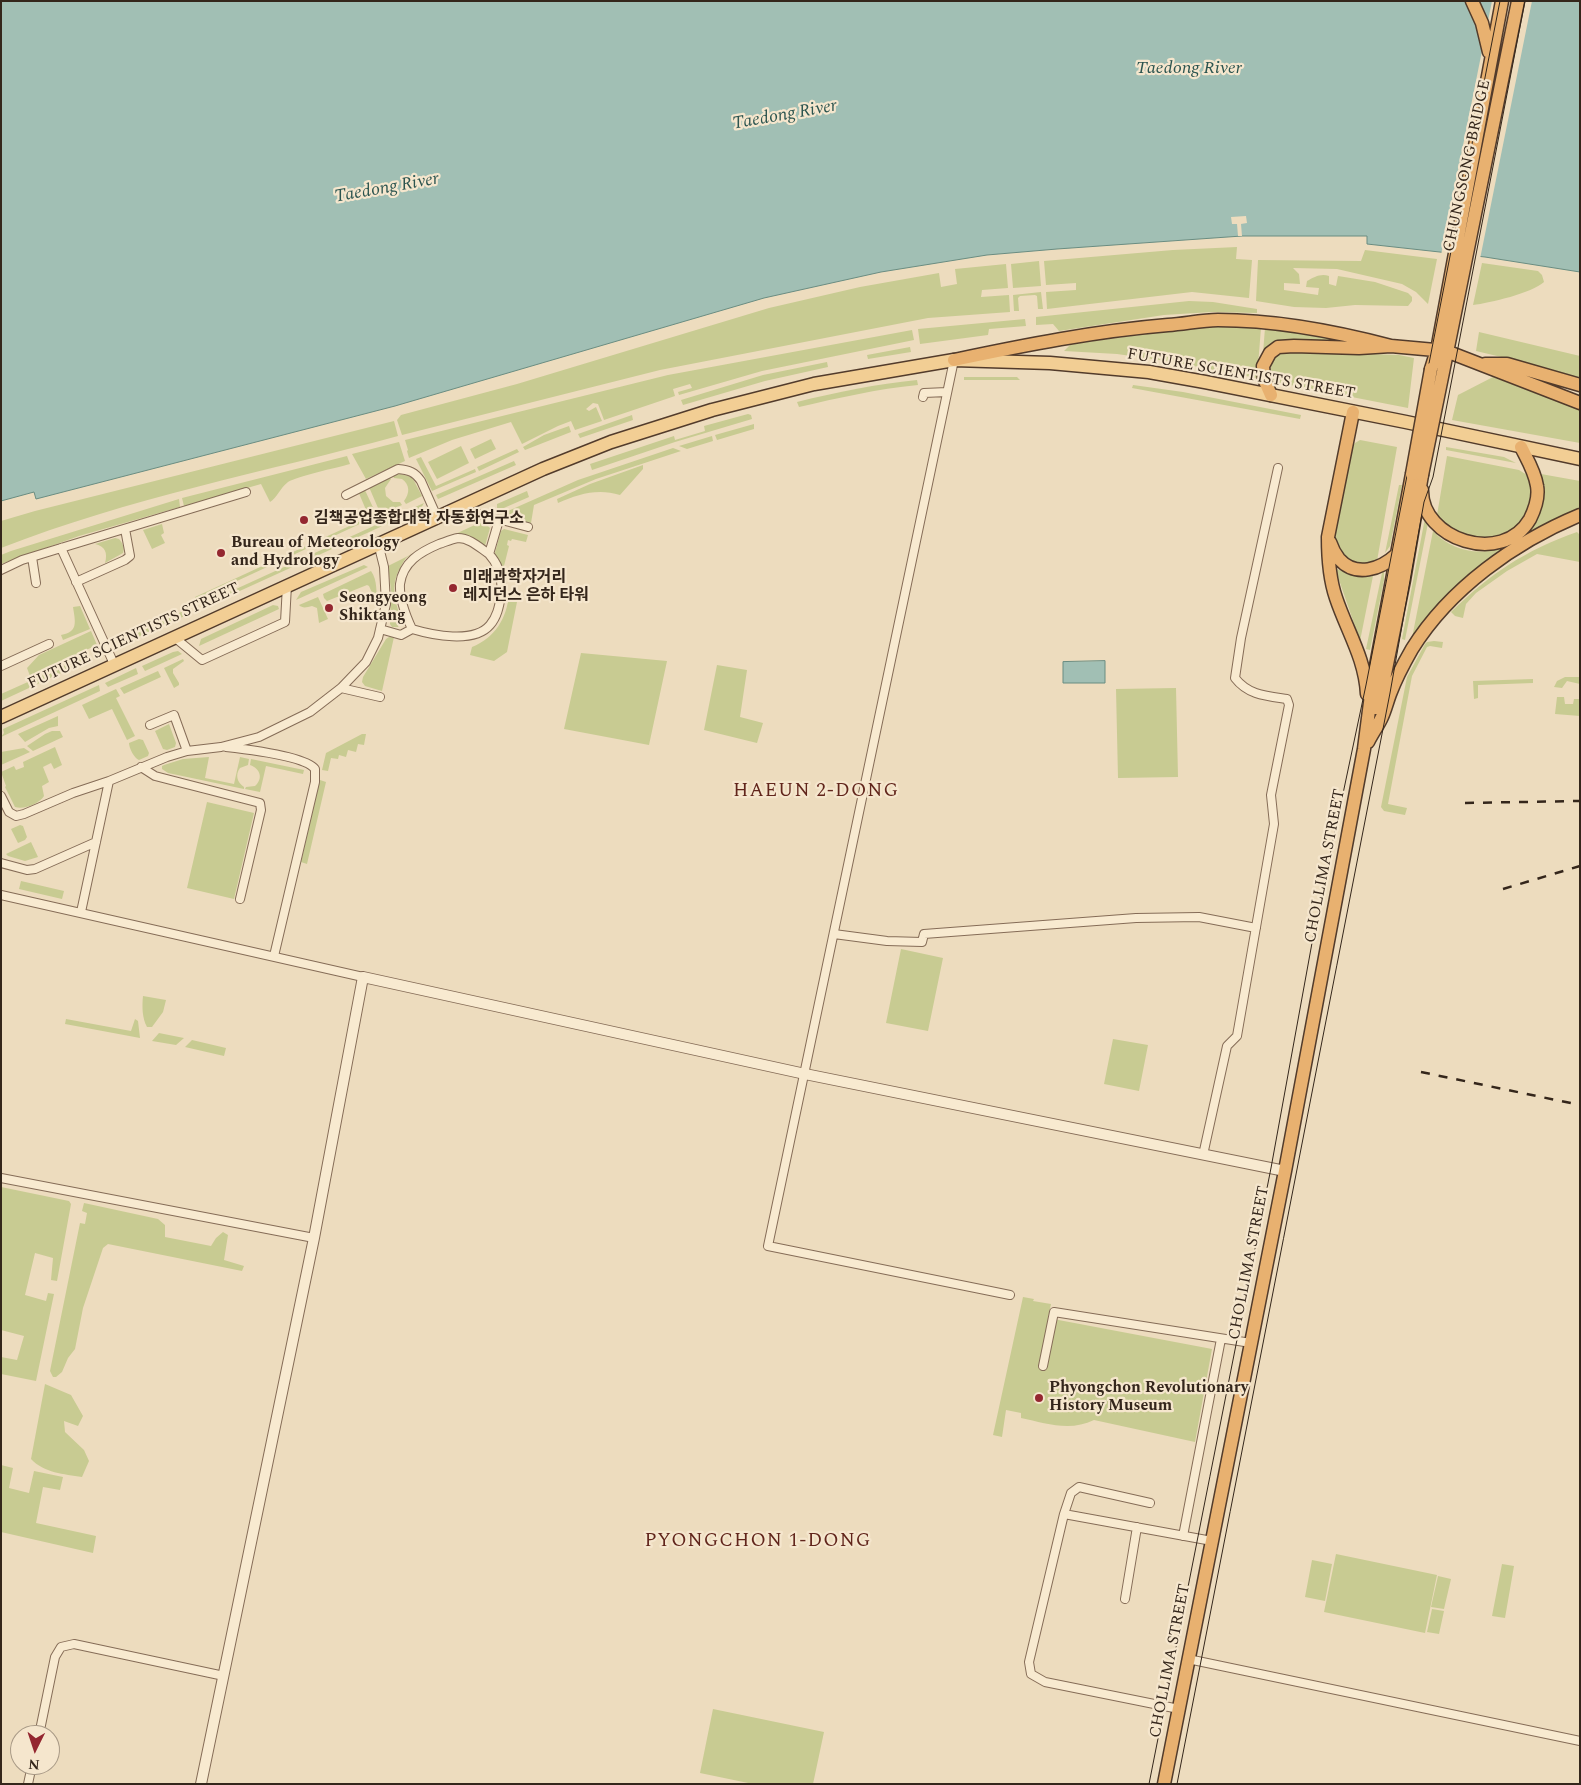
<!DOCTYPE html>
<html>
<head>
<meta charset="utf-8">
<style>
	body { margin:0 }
	#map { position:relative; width:1581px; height:1785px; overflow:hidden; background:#eddcbe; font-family:Spectral,serif }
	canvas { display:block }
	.frame { position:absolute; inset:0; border:2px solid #34261b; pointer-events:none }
	.north { position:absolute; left:10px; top:1725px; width:50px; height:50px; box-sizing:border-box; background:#f5e6cd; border:1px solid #a89986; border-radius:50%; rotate:184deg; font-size:14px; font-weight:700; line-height:20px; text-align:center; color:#34261b }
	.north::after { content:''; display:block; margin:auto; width:18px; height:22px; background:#942730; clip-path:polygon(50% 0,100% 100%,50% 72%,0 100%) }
</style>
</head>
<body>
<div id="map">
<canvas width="1581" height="1785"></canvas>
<div class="frame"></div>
<div class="north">N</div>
</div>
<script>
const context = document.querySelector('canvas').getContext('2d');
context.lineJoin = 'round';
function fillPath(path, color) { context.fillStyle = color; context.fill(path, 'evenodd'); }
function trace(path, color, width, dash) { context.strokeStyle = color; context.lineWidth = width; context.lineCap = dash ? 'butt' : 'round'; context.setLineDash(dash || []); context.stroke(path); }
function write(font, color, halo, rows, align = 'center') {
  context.font = font + ' Spectral,"Noto Sans KR",serif'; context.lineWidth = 4.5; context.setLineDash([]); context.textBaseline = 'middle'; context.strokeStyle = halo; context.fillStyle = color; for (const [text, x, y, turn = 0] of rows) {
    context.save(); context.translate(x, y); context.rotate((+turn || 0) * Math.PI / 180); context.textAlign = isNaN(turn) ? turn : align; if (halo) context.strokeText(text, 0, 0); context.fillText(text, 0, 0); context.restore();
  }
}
fillPath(new Path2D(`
	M 1237,247 L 1236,259 L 1252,260 L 1249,298 L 1192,292 L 1047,309 L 1046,292 L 1076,290 L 1076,283 L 1046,285 L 1044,261 L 1173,250 Z
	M 1365,250 L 1437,259 L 1428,304 L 1416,292 L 1402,284 L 1337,269 L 1293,268 L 1299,274 L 1300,284 L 1284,283 L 1284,290 L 1318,295 L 1319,288 L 1306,287 L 1307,281 C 1314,277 1321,273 1329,276 L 1329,284 L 1336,286 L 1338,276 L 1375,282 L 1408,293 L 1412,297 L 1412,301 L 1408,306 L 1355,305 L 1326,308 L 1294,307 L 1256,301 L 1258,260 L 1361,261 Z
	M 1039,261 L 1041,286 L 1013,288 L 1011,264 Z
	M 1482,263 L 1538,271 L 1542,275 L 1544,282 C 1532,293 1490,303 1473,305 Z
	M 1006,264 L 1008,288 L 982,290 L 981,297 L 1009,295 L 1010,312 L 928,318 L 660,370 L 402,435 L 397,420 L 401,415 L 517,384 L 769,308 L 860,287 L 939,273 L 941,287 L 957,284 L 955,269 Z
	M 1041,292 L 1043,309 L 1038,309 L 1037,296 L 1035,295 L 1020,296 L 1018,298 L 1019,311 L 1014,311 L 1013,295 Z
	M 1189,301 L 1213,302 L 1257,309 L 1257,313 L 1212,312 L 1164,315 L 1059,331 L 1053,324 L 1036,325 L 1036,317 Z
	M 1025,319 L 1026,326 L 989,329 L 988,335 L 920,344 L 918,329 Z
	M 1222,326 L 1261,328 L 1257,378 L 1167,361 L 1117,354 L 1064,351 L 1070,345 L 1080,343 L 1176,330 Z
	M 1265,328 L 1345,341 L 1279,341 L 1270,345 L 1263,353 Z
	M 912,330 L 914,340 L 762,371 L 679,395 L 678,392 L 692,388 L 690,384 L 673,389 L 675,396 L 604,420 L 598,404 L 593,403 L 586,409 L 589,411 L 596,407 L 602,421 L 575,430 L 571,421 L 558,426 L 522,444 L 511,422 L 452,440 L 409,458 L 407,451 L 408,450 L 405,440 L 668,375 Z
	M 1479,332 L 1580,356 L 1580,379 L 1531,364 L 1476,351 Z
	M 910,347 L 911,352 L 868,359 L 867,355 Z
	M 1284,351 L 1399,355 L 1414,358 L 1408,408 L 1275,382 C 1266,370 1271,357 1284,351 Z
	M 827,362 L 828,367 L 765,381 L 683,405 L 681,400 L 763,375 Z
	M 964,377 L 1017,377 L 1020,380 L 964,380 Z
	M 1493,377 L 1580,410 L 1580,443 L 1452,420 L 1458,395 Z
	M 917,380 L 918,385 C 877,389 838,398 799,407 L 797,402 C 837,392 877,384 917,380 Z
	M 1133,385 L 1183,392 L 1301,415 L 1300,419 L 1132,388 Z
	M 748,414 L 751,415 L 752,419 L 675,442 L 592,470 L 590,464 L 674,436 L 675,440 L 705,431 L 704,426 Z
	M 632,415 L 633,420 L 580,438 L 578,434 Z
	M 394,421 L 398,436 C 265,472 129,498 1,548 L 1,521 L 35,511 Z
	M 754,424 L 754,429 L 717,440 L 715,435 Z
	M 569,426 L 571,432 L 525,450 L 523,447 L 544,435 Z
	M 712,436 L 713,441 L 687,449 L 679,446 Z
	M 491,439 L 496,449 L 475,459 L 470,449 Z
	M 1360,440 L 1397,447 L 1377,561 L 1367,564 L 1358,564 L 1343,556 L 1334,540 L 1351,449 L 1355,443 Z
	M 399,442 L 405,461 L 366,479 L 352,454 Z
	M 461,446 L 469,463 L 437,479 L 428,462 Z
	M 1446,447 L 1504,457 L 1516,463 L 1446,450 Z
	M 673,448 L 681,451 L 596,479 L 534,505 L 531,523 L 499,515 L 578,480 Z
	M 517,449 L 519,452 L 479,471 L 477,467 Z
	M 347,456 L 350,464 C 336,468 298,476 288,482 C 280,488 277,498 270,502 L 261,484 L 184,506 L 182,498 Z
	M 1447,456 L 1519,470 L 1527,475 L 1530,480 L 1531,496 L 1526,512 L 1522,519 L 1511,531 L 1497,539 L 1464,538 L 1439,518 L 1437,515 Z
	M 421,457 L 436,486 L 475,469 L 476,472 L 432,491 L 416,459 Z
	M 514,461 L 516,465 L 438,499 L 436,495 Z
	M 643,465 L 643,469 L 620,495 C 598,488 578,494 558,503 L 557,499 L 590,484 Z
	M 400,474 L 412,477 L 422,496 L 406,504 L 404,501 C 410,493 410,485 402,479 L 394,478 L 393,476 Z
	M 1541,474 L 1580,481 L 1580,508 C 1541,527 1502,548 1468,575 C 1446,592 1429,616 1412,638 L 1433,531 C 1477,578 1557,538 1541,474 Z
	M 390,478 L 391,479 L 385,488 L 386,496 L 393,502 L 400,502 L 402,505 L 381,515 L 369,487 Z
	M 1399,485 L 1402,485 L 1390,546 L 1385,553 Z
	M 364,488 L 377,516 L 196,600 L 195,597 L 369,517 L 358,491 Z
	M 527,491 L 529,497 L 497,511 L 497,504 Z
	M 179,499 L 180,507 L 79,536 L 1,564 L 1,555 L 11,551 Z
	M 424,503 L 421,508 L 400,518 L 209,605 L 201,605 Z
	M 1425,518 L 1428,523 L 1405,640 L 1402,639 Z
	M 479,523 L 486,524 L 490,528 L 485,546 L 473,540 L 434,544 Z
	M 162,524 L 164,533 L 161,535 L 165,543 L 152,549 L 143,530 Z
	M 504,529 L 528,535 L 526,542 L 512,539 L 511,541 L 508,540 L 507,545 L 509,546 L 503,570 L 494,556 L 501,531 Z
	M 1577,532 L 1580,535 L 1580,562 L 1537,554 L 1507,571 L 1476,593 L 1466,604 L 1463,618 L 1455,616 L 1451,612 C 1491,573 1524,551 1577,532 Z
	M 115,538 L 119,539 C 122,542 125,548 123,553 L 105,563 C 108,553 105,546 95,544 Z
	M 426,547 C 422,552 412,553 406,558 C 404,560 402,565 400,568 C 390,586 395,603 402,620 L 398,627 L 392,627 L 390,624 L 391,590 L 388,566 Z
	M 364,565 L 368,567 L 296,600 L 301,592 Z
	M 1337,569 C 1349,574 1359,579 1373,576 L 1360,641 L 1336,571 Z
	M 371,571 C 378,581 376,593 377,604 L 369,586 L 367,585 L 327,601 L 324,598 L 323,594 Z
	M 1384,572 L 1384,580 L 1370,650 L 1366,649 L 1382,573 Z
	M 509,594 L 518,597 L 507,652 L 494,661 L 470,655 L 472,647 C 495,638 507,618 509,594 Z
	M 318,597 L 328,619 L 319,623 L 317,608 L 312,606 C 307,607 303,609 299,605 Z
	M 273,605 L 278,606 L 279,609 L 199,646 L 201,639 Z
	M 80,606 L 90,629 L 63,640 L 61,635 C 79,632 75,621 73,607 Z
	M 188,609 L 189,614 L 130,641 L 127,636 Z
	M 91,631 L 97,645 L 30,676 L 27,668 L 39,655 Z
	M 389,637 L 394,637 L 382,691 L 365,686 L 362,682 L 363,677 L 386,639 Z
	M 1434,641 L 1443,642 L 1442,648 L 1430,646 L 1427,647 L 1412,676 L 1388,804 L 1407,808 L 1405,815 L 1384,811 L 1381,807 L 1407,677 L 1425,644 L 1427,642 Z
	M 178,651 L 182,654 L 145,671 L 142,666 L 173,652 Z
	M 581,653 L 667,661 L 649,745 L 564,729 Z
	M 86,656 L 87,661 L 1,701 L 1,694 Z
	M 183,659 L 184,661 L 173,669 L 173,673 L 179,683 L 179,685 L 174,688 L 164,668 Z
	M 717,665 L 747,670 L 740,717 L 763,723 L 757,743 L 704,730 Z
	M 136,668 L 138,674 L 108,687 L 105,683 Z
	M 158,671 L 161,677 L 124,694 L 120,688 Z
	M 1565,677 L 1580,677 L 1580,684 L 1567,681 L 1562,688 L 1554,687 L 1557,681 Z
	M 1533,679 L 1533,683 L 1478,685 L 1478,698 L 1474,699 L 1473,681 Z
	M 99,685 L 100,691 L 1,737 L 4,733 L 3,729 Z
	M 1176,688 L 1178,777 L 1118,778 L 1116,689 Z
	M 116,689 L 120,696 L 116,698 L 135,736 L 127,740 L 112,709 L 89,719 L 82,705 Z
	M 1557,697 L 1564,697 L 1565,704 L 1573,704 L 1574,699 L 1580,699 L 1580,716 L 1555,714 Z
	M 58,716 L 58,726 L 49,728 L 25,742 L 18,734 Z
	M 169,724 L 176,743 L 175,747 L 167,750 L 163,749 L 155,731 Z
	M 52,731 L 60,731 L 63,737 L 33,751 L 27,746 L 45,734 Z
	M 362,734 L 366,734 L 364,745 L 358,744 L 356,752 L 348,750 L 346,757 L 339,755 L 338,759 L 331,758 L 328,771 L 322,770 L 326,753 Z
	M 139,739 L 143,740 L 149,753 L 148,756 L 139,760 C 134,758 129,748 129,743 Z
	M 55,747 L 62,765 L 54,769 L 51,763 L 43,767 L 49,782 L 42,786 L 44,796 C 39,804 24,810 15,807 L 5,787 L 6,786 L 1,772 L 14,766 L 16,770 L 24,767 L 23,762 Z
	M 24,748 L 30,752 L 1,765 L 1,752 Z
	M 209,757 L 205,778 L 234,784 L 240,757 L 249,759 L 248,765 L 240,768 C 235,775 237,782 244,787 L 244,789 L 168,773 L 162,769 L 162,766 L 164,765 L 183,759 Z
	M 251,759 L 304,770 L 303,774 L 266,766 L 260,792 L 245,789 L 246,787 L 255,786 C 263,779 261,769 250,765 Z
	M 320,780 L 326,782 L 307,864 L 301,862 Z
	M 207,802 L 254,813 L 234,899 L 187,888 Z
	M 20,825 L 23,826 L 27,837 L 25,840 L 18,843 L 11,829 Z
	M 31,842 L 38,857 L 25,861 L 8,856 L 6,854 Z
	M 21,881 L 64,891 L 62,899 L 19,889 Z
	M 901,949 L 943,958 L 928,1031 L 886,1023 Z
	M 143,996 L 166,1000 L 163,1012 L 152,1027 L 147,1027 C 142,1018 142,1006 143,996 Z
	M 66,1019 L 131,1031 L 135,1019 L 138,1021 L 140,1038 L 65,1024 Z
	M 159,1033 L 184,1038 L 176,1045 L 152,1041 Z
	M 1113,1039 L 1148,1045 L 1139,1091 L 1104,1084 Z
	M 192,1040 L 226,1048 L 224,1056 L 185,1047 Z
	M 1,1187 L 69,1201 L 71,1204 L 57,1281 L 51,1280 L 53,1258 L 35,1253 L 25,1295 L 46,1301 L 48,1293 L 54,1294 L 36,1381 L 1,1374 L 1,1357 L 17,1360 L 24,1336 L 1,1330 Z
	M 84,1203 L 158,1219 L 165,1225 L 165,1237 L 211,1246 L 216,1238 L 223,1232 L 228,1235 L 224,1260 L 244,1266 L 242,1271 L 108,1244 L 103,1248 L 83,1308 L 75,1349 L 68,1358 L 62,1372 L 56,1377 L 53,1377 L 50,1371 L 80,1223 L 85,1224 L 87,1213 L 82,1211 Z
	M 1023,1297 L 1034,1299 L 1033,1301 L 1051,1304 L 1048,1318 L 1212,1349 L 1195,1442 L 1094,1420 C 1070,1432 1045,1423 1021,1418 L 1021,1413 L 1006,1410 L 1002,1437 L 993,1435 Z
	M 45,1384 L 71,1395 L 83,1416 L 78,1426 L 64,1421 L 65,1432 L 84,1450 L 89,1461 L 82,1477 C 64,1474 44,1473 31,1459 Z
	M 1,1465 L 13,1468 L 9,1488 L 29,1493 L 34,1471 L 63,1477 L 60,1490 L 43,1487 L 36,1523 L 96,1536 L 93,1553 L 1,1532 Z
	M 1336,1554 L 1437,1575 L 1425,1633 L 1324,1612 Z
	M 1312,1560 L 1332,1564 L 1325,1601 L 1305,1597 Z
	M 1502,1564 L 1514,1566 L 1505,1618 L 1492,1616 Z
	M 1438,1576 L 1451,1579 L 1444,1609 L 1431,1607 Z
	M 1432,1609 L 1444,1611 L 1439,1634 L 1427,1632 Z
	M 713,1709 L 824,1732 L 813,1784 L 753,1784 L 700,1773 Z`), '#c8cb92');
const water = new Path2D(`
	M 1,1 L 1580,1 L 1580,272 L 1485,257 L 1367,244 L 1367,236 L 1242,236 L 1057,249 L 987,255 L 881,272 L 764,298 L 395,406 L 36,499 L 34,492 L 1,501 Z
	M 1105,661 L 1105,683 L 1063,683 L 1063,662 Z`);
fillPath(water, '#a1bfb4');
trace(water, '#698c81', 1);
fillPath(new Path2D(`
	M 1492,1 L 1532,1 L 1480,259 L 1441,255 Z
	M 1246,216 L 1247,223 L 1241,224 L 1242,236 L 1238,236 L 1237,224 L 1232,224 L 1231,217 Z`), '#eddcbe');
const minor = new Path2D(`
	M 954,360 L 768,1246 L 1010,1295
	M 923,397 L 924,393 L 947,392
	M 346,495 L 398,469 C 409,470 415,472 421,481 L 437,517
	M 458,511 L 468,511 L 528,527
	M 61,548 L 114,664
	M 32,557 L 36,583
	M 1,570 L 22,560 L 61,548 L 246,492
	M 76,582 L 125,560 L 130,556 L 125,529
	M 380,629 L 401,635 L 412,629 C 432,635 474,644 490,625 C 497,617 499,607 501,596 C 503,580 500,566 489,554 L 499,520
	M 412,629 C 406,616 399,599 400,584 C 403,562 420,552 439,544 C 445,542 452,539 458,538 C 470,538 480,548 489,554
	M 174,637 L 202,660 L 285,622 L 287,585
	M 1,666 L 49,644
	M 341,688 L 380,697
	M 150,725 L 174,715 L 187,751
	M 226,747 C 244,749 305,756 315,769 L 315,782 L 274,956
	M 141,767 L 155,776 L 260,803 L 261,810 L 240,899
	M 1,796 L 9,812 L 16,816 L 24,814 L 73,793 L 109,781
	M 1,863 L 27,870 L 35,869 L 96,842
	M 1,895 L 363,977
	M 81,912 L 109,781 L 167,757 L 187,751 L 221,747 L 259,737 L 310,712 L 341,688 L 366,662 L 378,638 L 386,604 L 384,567 L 378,543
	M 834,934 L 887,941 L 922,942 L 924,934 L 1136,918 L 1199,917 L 1256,928
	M 1203,1155 L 1227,1046 L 1237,1036 L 1274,824 L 1271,795 L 1289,705 L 1287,699 C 1266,696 1248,695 1235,678 L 1241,638 L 1278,468
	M 1,1178 L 314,1238
	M 1043,1366 L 1054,1312 L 1251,1343
	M 1150,1503 L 1079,1487 L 1071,1493 L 1064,1514 L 1029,1662 L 1031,1674 L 1045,1682 L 1179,1709
	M 1064,1514 L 1212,1541
	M 1183,1536 L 1221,1339
	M 1125,1599 L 1137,1527
	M 1188,1659 L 1580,1741
	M 39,1735 L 55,1657 L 61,1647 L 74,1644 L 224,1676
	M 28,1784 L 32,1765`);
const tertiary = new Path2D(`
	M 201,1784 L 314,1238 L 363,977 L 805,1074 L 1285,1171`);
const primary = new Path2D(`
	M 1,717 L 543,469 L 611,442 L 712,410 L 814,384 L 954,360 L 1050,363 L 1149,372 L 1205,382 L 1406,422 L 1580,459`);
const trunk = new Path2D(`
	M 1472,1 L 1482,23 L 1489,52
	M 954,360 C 1025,345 1096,331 1168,325 C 1185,324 1201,320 1218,320 C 1276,320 1334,331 1391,346
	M 1485,364 L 1507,364 L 1580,385
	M 1431,369 L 1437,350 L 1502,1
	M 1443,372 L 1518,1
	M 1271,395 L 1264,379 L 1263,366 L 1270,353 L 1278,347 L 1294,346 L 1359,348 L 1391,346 L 1446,351 L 1580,403
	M 1353,412 L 1328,537 C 1328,558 1329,578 1336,598 C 1347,631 1365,658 1367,694
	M 1422,490 C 1421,539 1502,567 1530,519 C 1535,509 1539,497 1537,486 C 1535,472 1527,459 1521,447
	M 1330,542 C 1332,548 1335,554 1339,559 C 1356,578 1381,569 1396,555
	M 1376,708 L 1381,694 L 1404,580 L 1422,475
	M 1368,742 C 1372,734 1377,727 1381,719 C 1385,711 1387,702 1390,694 C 1396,678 1404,663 1412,649 C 1450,588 1515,542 1580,515
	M 1164,1784 L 1285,1171 L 1364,749 L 1372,687 L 1412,474`);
trace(minor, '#856c57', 10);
trace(tertiary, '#856c57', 12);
trace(primary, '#523b2b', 15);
trace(trunk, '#523b2b', 15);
trace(minor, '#f8ead0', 8);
trace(tertiary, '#f8ead0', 10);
trace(primary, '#f2ce94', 12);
trace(trunk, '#e8b170', 12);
trace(new Path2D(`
	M 1149,1784 L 1271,1168 L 1316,921 L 1366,685 L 1500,1
	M 1177,1784 L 1390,693 L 1424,502 L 1433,477 L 1525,1`), '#34261b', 1);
trace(new Path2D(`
	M 1465,803 L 1580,801
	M 1503,889 L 1580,866
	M 1421,1072 L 1580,1105`), '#34261b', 2.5, [9, 9]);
const trunkBridge = new Path2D(`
	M 1412,474 L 1431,369
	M 1422,475 L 1443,372`);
trace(trunkBridge, '#523b2b', 15, []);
trace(trunkBridge, '#e8b170', 12);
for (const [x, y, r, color] of [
	[304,520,5,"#942730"],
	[221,553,5,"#942730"],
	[453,588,5,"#942730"],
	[329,608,5,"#942730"],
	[1039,1398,5,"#942730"]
]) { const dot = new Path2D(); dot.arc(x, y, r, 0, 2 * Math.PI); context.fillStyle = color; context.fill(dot); trace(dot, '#f5e6cd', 2); }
write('16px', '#34261b', '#f5e6cd', [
	["CHUNGSONG BRIDGE",1468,166,-78],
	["FUTURE SCIENTISTS STREET",1241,375,10],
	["FUTURE SCIENTISTS STREET",134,637,-25],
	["CHOLLIMA STREET",1326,866,-79],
	["CHOLLIMA STREET",1250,1263,-79],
	["CHOLLIMA STREET",1171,1661,-79]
]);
write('bold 16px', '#34261b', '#f5e6cd', [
	["김책공업종합대학 자동화연구소",314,520],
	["Bureau of Meteorology",231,544],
	["and Hydrology",231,562],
	["미래과학자거리",463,579],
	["레지던스 은하 타워",463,597],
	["Seongyeong",339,599],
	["Shiktang",339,617],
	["Phyongchon Revolutionary",1049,1389],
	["History Museum",1049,1407]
], 'left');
write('italic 18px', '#2b544f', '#f5e6cd', [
	["Taedong River",1189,69],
	["Taedong River",785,116,-10],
	["Taedong River",387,189,-10]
]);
context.letterSpacing = '1px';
write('19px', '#61251b', '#f5e6cd', [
	["HAEUN 2-DONG",816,792],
	["PYONGCHON 1-DONG",758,1542]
]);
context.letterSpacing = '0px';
</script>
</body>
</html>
